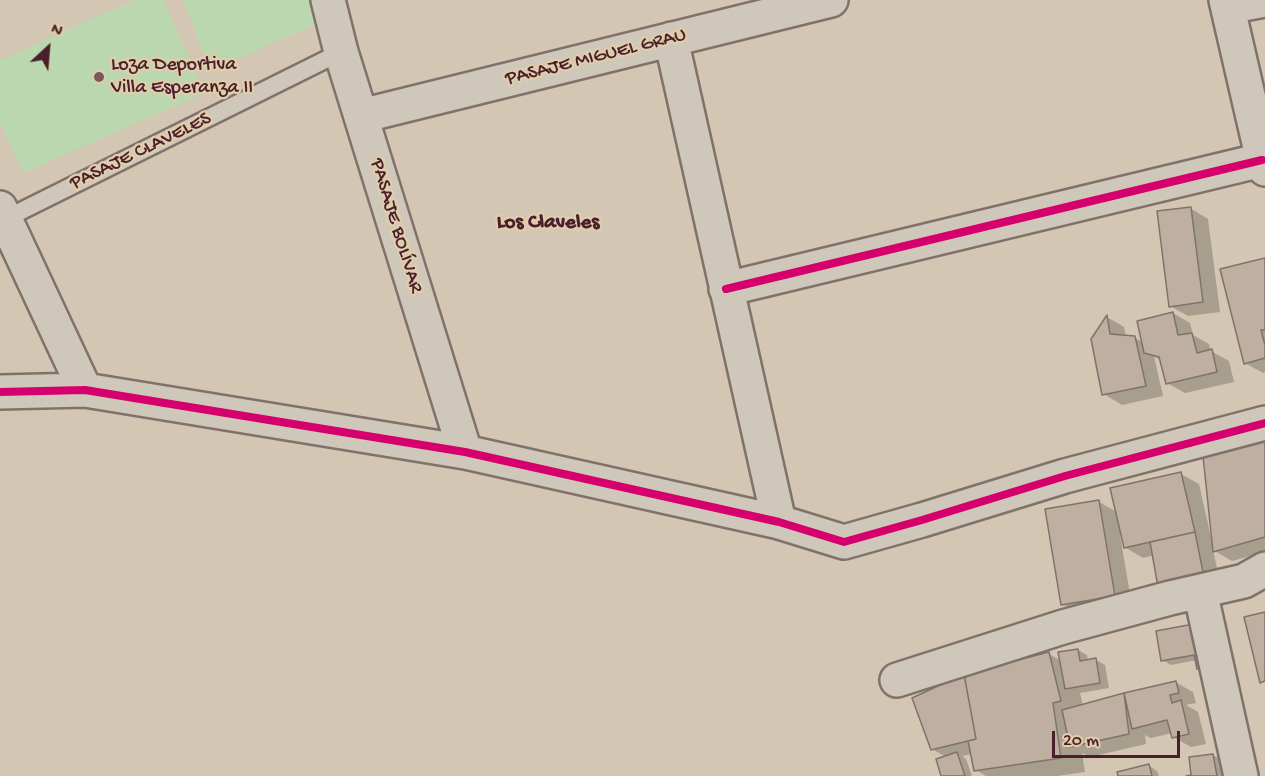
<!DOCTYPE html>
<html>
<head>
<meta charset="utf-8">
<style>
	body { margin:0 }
	#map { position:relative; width:1265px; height:776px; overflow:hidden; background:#d3c6b2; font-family:"Gochi Hand",sans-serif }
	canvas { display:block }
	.north { position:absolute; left:18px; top:18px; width:60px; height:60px; -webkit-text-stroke:4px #dfcdab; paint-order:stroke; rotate:26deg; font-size:16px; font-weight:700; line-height:24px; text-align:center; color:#4a1f2b }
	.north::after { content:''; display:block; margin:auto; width:21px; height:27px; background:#4a1f2b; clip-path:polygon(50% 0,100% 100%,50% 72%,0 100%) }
	.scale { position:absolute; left:1052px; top:731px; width:128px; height:27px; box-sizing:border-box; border:3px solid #4a1f2b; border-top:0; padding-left:8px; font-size:18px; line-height:21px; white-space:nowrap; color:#4a1f2b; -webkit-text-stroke:4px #dfcdab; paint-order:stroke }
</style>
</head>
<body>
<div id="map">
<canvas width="1265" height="776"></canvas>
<div class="north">N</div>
<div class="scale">20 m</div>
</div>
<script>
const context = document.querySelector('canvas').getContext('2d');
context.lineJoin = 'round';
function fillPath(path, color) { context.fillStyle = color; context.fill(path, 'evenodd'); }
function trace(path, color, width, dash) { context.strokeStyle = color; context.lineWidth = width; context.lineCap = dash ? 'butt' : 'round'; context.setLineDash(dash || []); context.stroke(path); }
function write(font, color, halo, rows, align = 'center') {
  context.font = font + ' "Gochi Hand",sans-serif'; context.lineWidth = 4.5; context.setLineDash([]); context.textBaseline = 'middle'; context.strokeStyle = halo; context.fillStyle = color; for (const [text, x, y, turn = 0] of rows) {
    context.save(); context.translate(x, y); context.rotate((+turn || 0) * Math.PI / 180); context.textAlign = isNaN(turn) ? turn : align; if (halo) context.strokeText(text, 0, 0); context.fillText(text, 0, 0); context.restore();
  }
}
fillPath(new Path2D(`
	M 134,0 L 163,0 L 205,93 L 23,173 L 0,122 L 0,60 Z
	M 183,0 L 314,0 L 321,22 L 210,71 Z`), '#bad7af');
fillPath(new Path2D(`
	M 1190,208 L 1208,219 L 1220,312 L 1188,316 L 1170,306 Z
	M 1265,259 L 1265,372 L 1263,373 L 1245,363 Z
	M 1173,313 L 1190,323 L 1193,335 L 1209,344 L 1211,351 L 1229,361 L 1234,382 L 1185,393 L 1167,383 L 1162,361 L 1154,356 L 1163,396 L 1122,405 L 1104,394 L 1107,317 L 1124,327 L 1126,337 L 1135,338 L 1144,343 Z
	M 1265,441 L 1265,552 L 1232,561 L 1213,550 L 1221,586 L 1154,555 L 1143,558 L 1126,548 L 1123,535 L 1120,535 L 1132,606 L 1080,614 L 1062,604 L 1099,502 L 1117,512 L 1181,474 L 1199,484 L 1212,542 L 1214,542 Z
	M 1213,629 L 1208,673 L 1199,668 L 1197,660 L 1171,665 L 1162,660 Z
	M 1078,650 L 1087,655 L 1088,661 L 1096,660 L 1105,665 L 1109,688 L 1080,693 L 1083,706 L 1175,682 L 1193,692 L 1196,703 L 1186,705 L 1198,712 L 1206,744 L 1191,747 L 1173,737 L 1172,733 L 1151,738 L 1145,735 L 1146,744 L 1090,757 L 1082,753 L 1085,772 L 1057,776 L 986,776 L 976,770 L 972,754 L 962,756 L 966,759 L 972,776 L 943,776 L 946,757 L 932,749 L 1049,654 L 1061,661 Z
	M 1213,755 L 1222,760 L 1224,776 L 1193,776 Z
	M 1148,765 L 1157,771 L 1159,776 L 1120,776 Z`), '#0003');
const building = new Path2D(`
	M 1191,207 L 1203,302 L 1169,307 L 1157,211 Z
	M 1265,258 L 1265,330 L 1261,330 L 1265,345 L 1265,358 L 1244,364 L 1220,269 Z
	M 1173,312 L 1178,335 L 1192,333 L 1197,353 L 1212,349 L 1217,372 L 1166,384 L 1159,357 L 1144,353 L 1137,321 Z
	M 1107,315 L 1110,334 L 1135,336 L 1146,386 L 1102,395 L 1091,339 Z
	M 1265,438 L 1265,537 L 1213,552 L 1203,456 Z
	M 1181,472 L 1195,532 L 1124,548 L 1110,488 Z
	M 1099,500 L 1115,596 L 1061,605 L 1045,509 Z
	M 1195,532 L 1204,577 L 1158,587 L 1150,542 Z
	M 1265,612 L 1265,681 L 1260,683 L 1244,617 Z
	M 1204,622 L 1212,666 L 1197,669 L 1194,655 L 1161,661 L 1156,631 Z
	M 1078,649 L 1080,661 L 1096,658 L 1100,683 L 1065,689 L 1058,652 Z
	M 1049,652 L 1061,701 L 1053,703 L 1061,758 L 974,771 L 968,741 L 976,739 L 964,674 Z
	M 964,674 L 976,739 L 931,750 L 912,698 Z
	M 1176,681 L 1179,693 L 1170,695 L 1172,703 L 1181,700 L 1189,734 L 1172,738 L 1167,720 L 1132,729 L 1124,693 Z
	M 1124,693 L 1129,734 L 1070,747 L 1062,710 Z
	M 957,752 L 965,776 L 941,776 L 936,759 Z
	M 1213,754 L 1217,776 L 1186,776 L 1191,775 L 1189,757 Z
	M 1149,764 L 1152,776 L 1118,776 L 1117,772 Z`);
fillPath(building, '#beafa1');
trace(building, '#80726b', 1.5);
const lane = new Path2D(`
	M 5,219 L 341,52`);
const street = new Path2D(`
	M 328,0 L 341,52 L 465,452
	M 1226,0 L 1265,169
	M 1228,7 L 1265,0
	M 671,39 L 779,522
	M 361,116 L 831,0
	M 0,208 L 85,390
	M 726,289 L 1262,160
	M 0,392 L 85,390 L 465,452 L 779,522 L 844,542 L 922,520 L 1065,476 L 1265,423
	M 1200,591 L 1241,776
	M 897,680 L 1063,627 L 1170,598 L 1244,581 L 1265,569`);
trace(lane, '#80726b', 21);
trace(street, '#80726b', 38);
trace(lane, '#cfc8ba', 16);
trace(street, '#cfc8ba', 33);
trace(new Path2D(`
	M 726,289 L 1262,160
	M 0,392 L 85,390 L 465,452 L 779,522 L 844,542 L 922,520 L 1065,476 L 1265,423`), '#d6006c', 8);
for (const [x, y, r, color] of [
	[99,77,6,"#7a595a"]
]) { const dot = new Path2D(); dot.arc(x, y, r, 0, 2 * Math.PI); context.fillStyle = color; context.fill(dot); trace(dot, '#dfcdab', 2); }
write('20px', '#4a1f2b', '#dfcdab', [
	["PASAJE MIGUEL GRAU",596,58,-14],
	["PASAJE CLAVELES",141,152,-26],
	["PASAJE BOLÍVAR",395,226,73]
]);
write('20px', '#4a1f2b', '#dfcdab', [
	["Loza Deportiva",111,66],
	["Villa Esperanza II",111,89]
], 'left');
write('bold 21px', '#4a1f2b', '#dfcdab', [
	["Los Claveles",548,224]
]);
</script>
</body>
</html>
